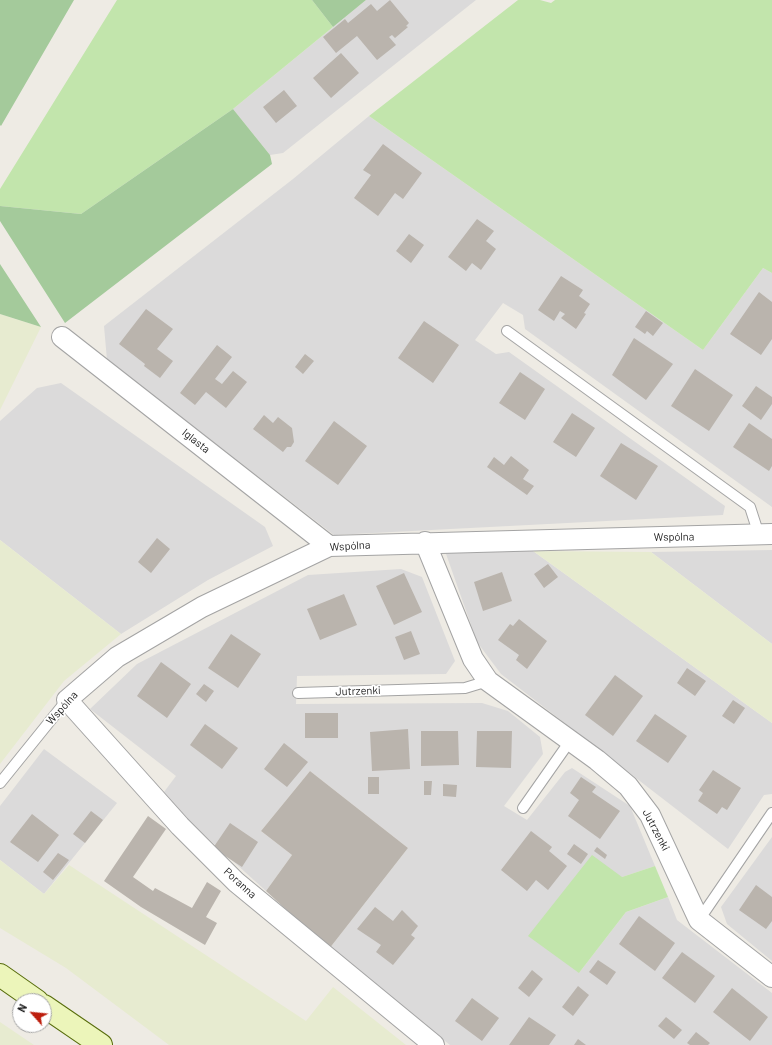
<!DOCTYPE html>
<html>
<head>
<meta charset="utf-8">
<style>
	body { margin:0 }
	#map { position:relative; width:772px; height:1045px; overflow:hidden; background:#eeebe4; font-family:Barlow,sans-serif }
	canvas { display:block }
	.north { position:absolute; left:12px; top:993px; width:40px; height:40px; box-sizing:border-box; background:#fff; border:1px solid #a5a5a5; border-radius:50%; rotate:297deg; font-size:11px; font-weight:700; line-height:16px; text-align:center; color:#1d1d1d }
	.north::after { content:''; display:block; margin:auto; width:14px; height:18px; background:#bd1e0d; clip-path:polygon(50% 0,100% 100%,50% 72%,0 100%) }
</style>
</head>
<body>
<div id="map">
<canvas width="772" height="1045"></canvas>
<div class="north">N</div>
</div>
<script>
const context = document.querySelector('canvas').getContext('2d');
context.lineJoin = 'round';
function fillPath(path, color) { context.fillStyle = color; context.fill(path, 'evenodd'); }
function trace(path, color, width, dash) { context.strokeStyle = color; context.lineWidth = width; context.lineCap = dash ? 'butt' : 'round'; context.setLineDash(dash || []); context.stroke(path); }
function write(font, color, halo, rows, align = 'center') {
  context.font = font + ' Barlow,sans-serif'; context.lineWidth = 3.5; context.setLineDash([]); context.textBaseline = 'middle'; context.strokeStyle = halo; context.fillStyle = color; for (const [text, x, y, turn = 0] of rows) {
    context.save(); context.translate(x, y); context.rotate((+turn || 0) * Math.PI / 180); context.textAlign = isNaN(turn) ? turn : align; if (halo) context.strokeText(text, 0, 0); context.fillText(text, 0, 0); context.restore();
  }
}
fillPath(new Path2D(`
	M 366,0 L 476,0 L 283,153 L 270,155 L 233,109 Z
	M 369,116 L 703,350 L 763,268 L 772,273 L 772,507 L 525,329 L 523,315 L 503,303 L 475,340 L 496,354 L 509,352 L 725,506 L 723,515 L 334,535 L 107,360 L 104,326 L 293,179 Z
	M 61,383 L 265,527 L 273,546 L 208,580 L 121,634 L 0,540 L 0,421 L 37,388 Z
	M 772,550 L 772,644 L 651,552 Z
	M 445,551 L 533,551 L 772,723 L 772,794 L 764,795 L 728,849 L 501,674 L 477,642 Z
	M 401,569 L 422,577 L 455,661 L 446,674 L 297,676 L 296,704 L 482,703 L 508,711 L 540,737 L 543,754 L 504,806 L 527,820 L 565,772 L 572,768 L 630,806 L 655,866 L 622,877 L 579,973 L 626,912 L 668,897 L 677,920 L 772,993 L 772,1045 L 450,1045 L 329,949 L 408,848 L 310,771 L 261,831 L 292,855 L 266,891 L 161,796 L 176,776 L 90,709 L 137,664 L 308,575 Z
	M 44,749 L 117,803 L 44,894 L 0,860 L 0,806 Z
	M 772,837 L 772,961 L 727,924 L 721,907 Z`), '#dbdada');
fillPath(new Path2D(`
	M 0,314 L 41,327 L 0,410 Z
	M 0,540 L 121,634 L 64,681 L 0,764 Z
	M 533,551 L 651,552 L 772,644 L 772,723 Z
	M 0,860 L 44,894 L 69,865 L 306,1021 L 333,987 L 406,1045 L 169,1045 L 66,968 L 0,928 Z
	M 0,1022 L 34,1045 L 0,1045 Z`), '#e7ebd0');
fillPath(new Path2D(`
	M 117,0 L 312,0 L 333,27 L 233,109 L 81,214 L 0,206 L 0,189 Z
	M 518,0 L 540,0 L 551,3 L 555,0 L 772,0 L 772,273 L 763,268 L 703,350 L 369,116 Z
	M 592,855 L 622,877 L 655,866 L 668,897 L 626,912 L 579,973 L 528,936 Z`), '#c2e5ac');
fillPath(new Path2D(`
	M 0,0 L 74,0 L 1,126 L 0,125 Z
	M 312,0 L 366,0 L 333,27 Z
	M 233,109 L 270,155 L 272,164 L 65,323 L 0,221 L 0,206 L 81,214 Z
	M 0,264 L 41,327 L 0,314 Z`), '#a4ca9b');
fillPath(new Path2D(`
	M 390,0 L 409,23 L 406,26 L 408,27 L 395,38 L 392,35 L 389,37 L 396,45 L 377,60 L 357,36 L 336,53 L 323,37 L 345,19 L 348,23 L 371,4 L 377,11 Z
	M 341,53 L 359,73 L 331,98 L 313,78 Z
	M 284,90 L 297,106 L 276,123 L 263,107 Z
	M 383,144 L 422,173 L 403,199 L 395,193 L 378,216 L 354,198 L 371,175 L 363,170 Z
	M 477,219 L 494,231 L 486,241 L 496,249 L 481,270 L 472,263 L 466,271 L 448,257 Z
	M 409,234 L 424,245 L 411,263 L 396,251 Z
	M 561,276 L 583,290 L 579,296 L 590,304 L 584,313 L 586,314 L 576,329 L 561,318 L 565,314 L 560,311 L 554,321 L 538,310 Z
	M 759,292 L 772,302 L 772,339 L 761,355 L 730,334 Z
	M 146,309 L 173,329 L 157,349 L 173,361 L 160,378 L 144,366 L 145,364 L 119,344 Z
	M 646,311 L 663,323 L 653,336 L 647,331 L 645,334 L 635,327 Z
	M 424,321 L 459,345 L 433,383 L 398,358 Z
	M 634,338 L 673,364 L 646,400 L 612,375 Z
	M 217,345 L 232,357 L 215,379 L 222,384 L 233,371 L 247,382 L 226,408 L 206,392 L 195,405 L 180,393 Z
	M 305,354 L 314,361 L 303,374 L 295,367 Z
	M 695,369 L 733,395 L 709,431 L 671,406 Z
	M 520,372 L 545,389 L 525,420 L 499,403 Z
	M 756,386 L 772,397 L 772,404 L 761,420 L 742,406 Z
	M 572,413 L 595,428 L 576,457 L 553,442 Z
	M 264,415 L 273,423 L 278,417 L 292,428 L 294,442 L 291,447 L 287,447 L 283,452 L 253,429 Z
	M 334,421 L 367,446 L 338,485 L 305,461 Z
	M 749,423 L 772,439 L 772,466 L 769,471 L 733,447 Z
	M 621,443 L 658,466 L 636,500 L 600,476 Z
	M 511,456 L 529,470 L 523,479 L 534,486 L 527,495 L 487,467 L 494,457 L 504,465 Z
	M 157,538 L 170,549 L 151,573 L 138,562 Z
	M 548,564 L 558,577 L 544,588 L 534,574 Z
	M 502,572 L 512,601 L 483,611 L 474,582 Z
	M 404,573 L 422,612 L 394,625 L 376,586 Z
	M 344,594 L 357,625 L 320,640 L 307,609 Z
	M 519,619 L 547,641 L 527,669 L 516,660 L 519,655 L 498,640 L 510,624 L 513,626 Z
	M 411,631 L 420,654 L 404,660 L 395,637 Z
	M 231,634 L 261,654 L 238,688 L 208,668 Z
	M 161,662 L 191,684 L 167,718 L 137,696 Z
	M 687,668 L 706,681 L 695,696 L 677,683 Z
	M 615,675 L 643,696 L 613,736 L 585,715 Z
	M 204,684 L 214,691 L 206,702 L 196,694 Z
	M 733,700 L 745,708 L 734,724 L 722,716 Z
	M 305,713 L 338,713 L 338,738 L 305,738 Z
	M 655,714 L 687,736 L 668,763 L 636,741 Z
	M 205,724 L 238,748 L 222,769 L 190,745 Z
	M 408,729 L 410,769 L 372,771 L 370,732 Z
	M 421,731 L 458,731 L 459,765 L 421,766 Z
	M 477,731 L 512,731 L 511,768 L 476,767 Z
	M 284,743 L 308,762 L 287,787 L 264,769 Z
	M 713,770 L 741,788 L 727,810 L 722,807 L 717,814 L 698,801 L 703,793 L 699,790 Z
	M 310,771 L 408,848 L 329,949 L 266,891 L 292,855 L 261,831 Z
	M 368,777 L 379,777 L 379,794 L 368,794 Z
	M 581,777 L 596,787 L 592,792 L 620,811 L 600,839 L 568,816 L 579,800 L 570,793 Z
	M 424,781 L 432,781 L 431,795 L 424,795 Z
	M 443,784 L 457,785 L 456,797 L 443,796 Z
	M 91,811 L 103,820 L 85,843 L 73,834 Z
	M 32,814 L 59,835 L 38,862 L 10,842 Z
	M 148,816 L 166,829 L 133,877 L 153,891 L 155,888 L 192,908 L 207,882 L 221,891 L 206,917 L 217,923 L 205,945 L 141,907 L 104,881 Z
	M 230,823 L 258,842 L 242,867 L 213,848 Z
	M 531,831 L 552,847 L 549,851 L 567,866 L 548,890 L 536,880 L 527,891 L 501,870 Z
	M 574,844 L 588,854 L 581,864 L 567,854 Z
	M 597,847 L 607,855 L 605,859 L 594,851 Z
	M 58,853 L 69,860 L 53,880 L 43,872 Z
	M 756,885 L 772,897 L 772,921 L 766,929 L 739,910 Z
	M 375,907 L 393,921 L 402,910 L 418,926 L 411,935 L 415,938 L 393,965 L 376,952 L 381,945 L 357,929 Z
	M 639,916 L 675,943 L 655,971 L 619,944 Z
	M 682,952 L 715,976 L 695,1003 L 662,978 Z
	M 598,960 L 616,972 L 607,985 L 589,972 Z
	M 532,970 L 543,979 L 529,997 L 518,988 Z
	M 578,986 L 589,995 L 573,1016 L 562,1007 Z
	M 732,988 L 768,1017 L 750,1041 L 713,1012 Z
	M 472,998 L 499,1018 L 482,1041 L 455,1021 Z
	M 529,1017 L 556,1035 L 549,1045 L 509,1045 Z
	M 666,1017 L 682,1030 L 674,1039 L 658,1026 Z
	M 696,1032 L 710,1043 L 708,1045 L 690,1045 L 687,1043 Z
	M 578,1039 L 586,1045 L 574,1045 Z`), '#bab4ad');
const service = new Path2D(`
	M 507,331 L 750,507 L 759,535
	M 298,693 L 465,688 L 488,681
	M 0,783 L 67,700
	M 523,808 L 570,741
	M 699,920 L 772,813`);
const minor = new Path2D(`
	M 62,337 L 329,546
	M 425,542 L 473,659 L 488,681 L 597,760 L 628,786 L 650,815 L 699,920 L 772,977
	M 434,1045 L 236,882 L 180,826 L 67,700 L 117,657 L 202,607 L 329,546 L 772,534`);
const secondary = new Path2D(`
	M 0,975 L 37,1001
	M 44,1006 L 101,1045`);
trace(service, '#a4a4a4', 12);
trace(minor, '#a4a4a4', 22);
trace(secondary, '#586d0c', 24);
trace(service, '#fff', 10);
trace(minor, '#fff', 20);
trace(secondary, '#ecf5ba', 22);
write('11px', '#1d1d1d', '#fff', [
	["Iglasta",196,441,38],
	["Wspólna",674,537,-1],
	["Wspólna",350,546,-4],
	["Jutrzenki",358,691,-2],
	["Wspólna",62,708,-48],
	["Jutrzenki",656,830,62],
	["Poranna",240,883,42]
]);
</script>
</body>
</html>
